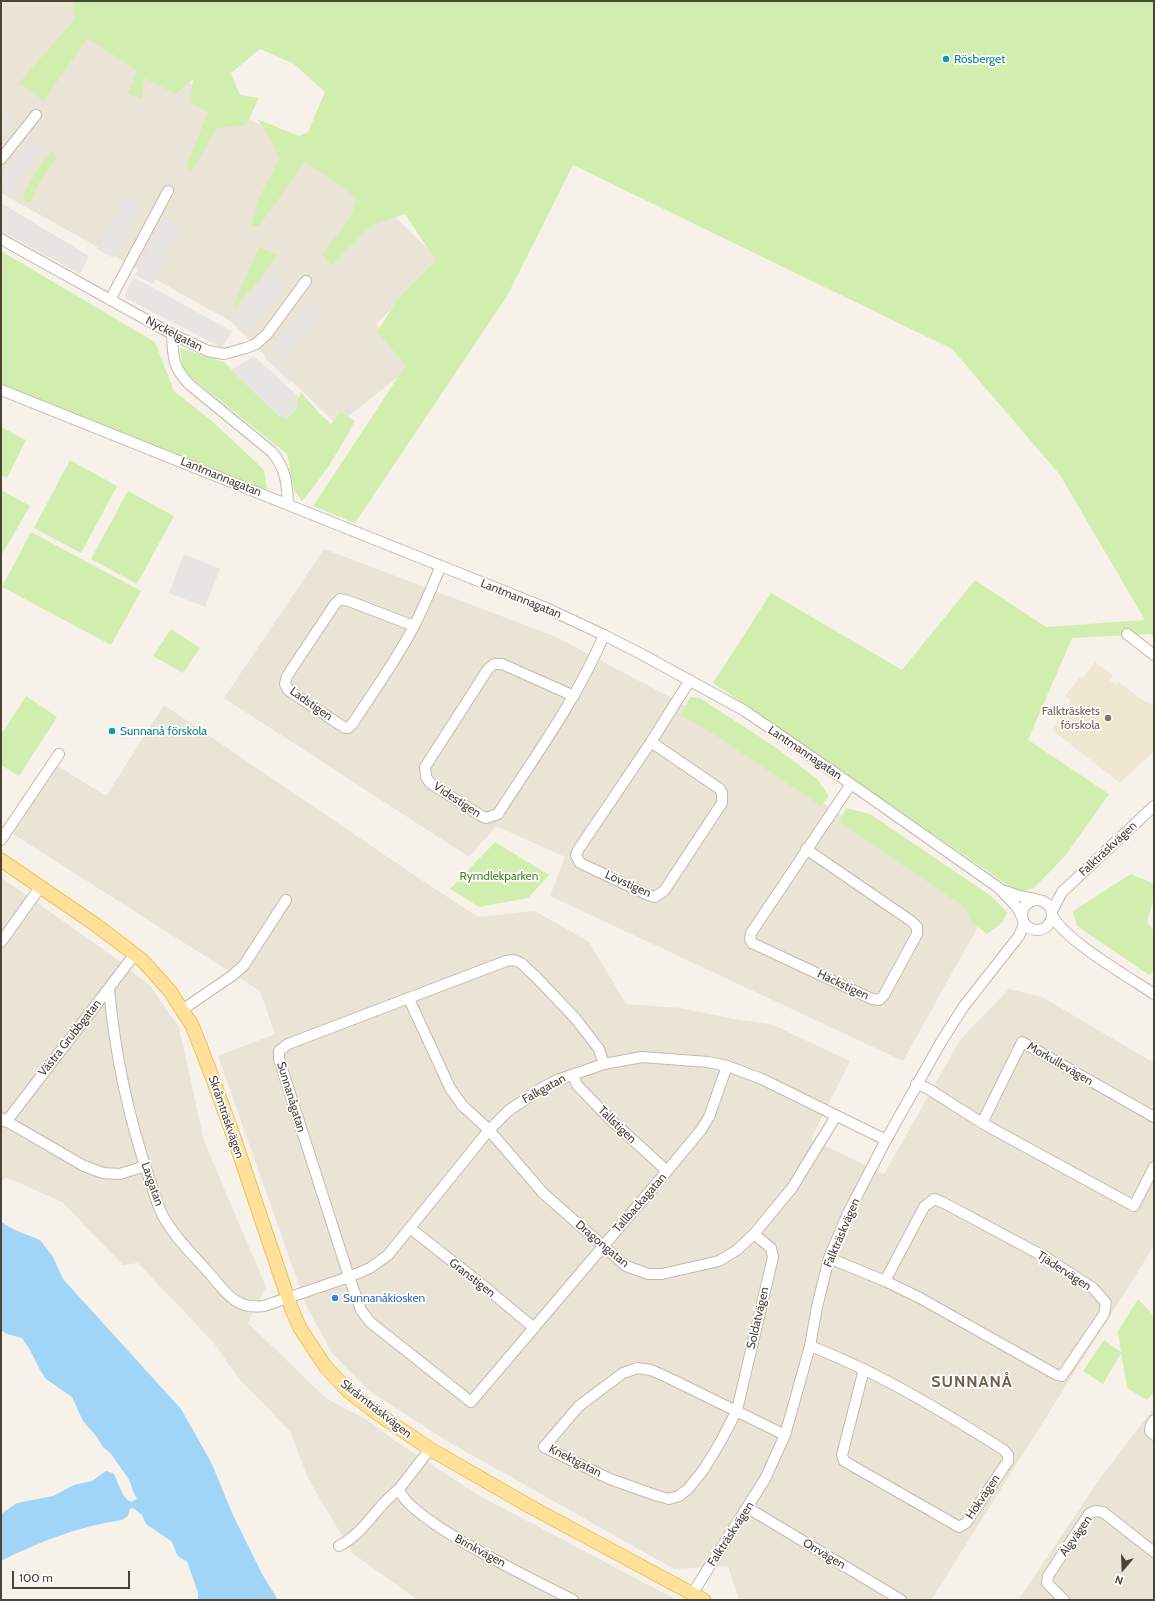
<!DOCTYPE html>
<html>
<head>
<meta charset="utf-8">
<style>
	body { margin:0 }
	#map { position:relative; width:1155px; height:1601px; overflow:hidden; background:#f6f2e9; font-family:Cabin,sans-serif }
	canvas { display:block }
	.frame { position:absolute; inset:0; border:2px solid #4b4336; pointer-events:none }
	.north { position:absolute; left:1103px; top:1549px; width:40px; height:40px; -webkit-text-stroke:3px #fff; paint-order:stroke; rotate:199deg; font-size:11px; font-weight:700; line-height:16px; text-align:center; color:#4b4336 }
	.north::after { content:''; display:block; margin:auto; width:14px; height:18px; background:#4b4336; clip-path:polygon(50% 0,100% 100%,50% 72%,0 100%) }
	.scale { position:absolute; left:12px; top:1571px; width:118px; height:18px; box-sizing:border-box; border:2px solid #4b4336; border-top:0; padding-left:5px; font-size:12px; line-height:14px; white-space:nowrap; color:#4b4336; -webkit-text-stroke:3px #fff; paint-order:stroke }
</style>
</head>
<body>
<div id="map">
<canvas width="1155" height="1601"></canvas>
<div class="frame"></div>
<div class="north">N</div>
<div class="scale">100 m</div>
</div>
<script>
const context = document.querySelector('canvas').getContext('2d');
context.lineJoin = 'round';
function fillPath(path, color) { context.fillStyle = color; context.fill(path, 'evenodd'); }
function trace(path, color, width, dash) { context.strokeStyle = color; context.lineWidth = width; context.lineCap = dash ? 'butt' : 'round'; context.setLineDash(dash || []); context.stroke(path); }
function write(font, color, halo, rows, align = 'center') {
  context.font = font + ' Cabin,sans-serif'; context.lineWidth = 3.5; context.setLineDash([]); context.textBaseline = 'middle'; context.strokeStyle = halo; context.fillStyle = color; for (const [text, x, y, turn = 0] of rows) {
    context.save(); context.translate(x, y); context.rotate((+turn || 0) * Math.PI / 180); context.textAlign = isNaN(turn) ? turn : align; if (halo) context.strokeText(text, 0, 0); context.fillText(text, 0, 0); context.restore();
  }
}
fillPath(new Path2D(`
	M 1,1 L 71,1 L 99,29 L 367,189 L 440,261 L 376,324 L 413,365 L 337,425 L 230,321 L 1,193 Z
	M 324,549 L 554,636 L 683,704 L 984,916 L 903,1061 L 550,896 L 565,857 L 496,826 L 469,857 L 224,698 Z
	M 164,705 L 423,881 L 478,917 L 535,911 L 589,942 L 626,1004 L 680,1008 L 734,1019 L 771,1024 L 850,1061 L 811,1139 L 884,1174 L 960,1040 L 1009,989 L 1042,997 L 1154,1063 L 1154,1246 L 931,1600 L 739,1600 L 728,1566 L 674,1569 L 447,1441 L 368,1390 L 332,1353 L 306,1305 L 218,1056 L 275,1034 L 260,991 L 13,834 L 56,765 L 106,796 Z
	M 1,877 L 118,960 L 150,986 L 179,1027 L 204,1141 L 266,1287 L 248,1323 L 327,1399 L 364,1418 L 397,1442 L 478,1495 L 677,1600 L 418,1600 L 352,1553 L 308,1478 L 290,1431 L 239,1379 L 213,1342 L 138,1263 L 123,1265 L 62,1202 L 6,1177 L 1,1182 Z
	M 1154,1408 L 1154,1600 L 1018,1600 L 1101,1477 Z`), '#eae4d7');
fillPath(new Path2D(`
	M 1095,662 L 1113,675 L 1109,680 L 1117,685 L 1119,682 L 1142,700 L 1154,705 L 1154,751 L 1120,783 L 1052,730 L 1070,705 L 1068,703 L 1071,700 L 1065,696 L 1080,677 L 1082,679 Z`), '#f0e7d2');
fillPath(new Path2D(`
	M 72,1 L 1154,1 L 1154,550 L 1152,552 L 1154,553 L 1154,637 L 1150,634 L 1072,638 L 1028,740 L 1109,794 L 1065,856 L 1034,888 L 1024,891 L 1015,890 L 713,683 L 771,593 L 902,670 L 975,580 L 1046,627 L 1145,620 L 1060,475 L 952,349 L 573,165 L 507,296 L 355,523 L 313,506 L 406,365 L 377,332 L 398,299 L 436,261 L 405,214 L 372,225 L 331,266 L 322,254 L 350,218 L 357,199 L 338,184 L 305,162 L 259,226 L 251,226 L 257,202 L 279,159 L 273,143 L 257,119 L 299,136 L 308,132 L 325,92 L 294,64 L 260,49 L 231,73 L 240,95 L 259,98 L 246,125 L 217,128 L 190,174 L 187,165 L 208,112 L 190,102 L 193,79 L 176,94 L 144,78 L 142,99 L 128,93 L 137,70 L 87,38 L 44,101 L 19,83 L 75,19 Z
	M 53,150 L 56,158 L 39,184 L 30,202 L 25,203 L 23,195 L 39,167 Z
	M 259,247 L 277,255 L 259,280 L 234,308 L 239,292 Z
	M 1,251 L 155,342 L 174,391 L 212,421 L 264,470 L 267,489 L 257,488 L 1,385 Z
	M 180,348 L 224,362 L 280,416 L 293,413 L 301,392 L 319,413 L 331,424 L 341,412 L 355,421 C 340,449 323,477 302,501 L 294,490 L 287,454 L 183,371 Z
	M 1,427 L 26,440 L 7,478 L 1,475 Z
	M 70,460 L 117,486 L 81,553 L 34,528 Z
	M 1,490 L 30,506 L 1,556 Z
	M 128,491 L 174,516 L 137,584 L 91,559 Z
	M 31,532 L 141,591 L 111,645 L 2,587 Z
	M 171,629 L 200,648 L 183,673 L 153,656 Z
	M 26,696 L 57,717 L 19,776 L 1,765 L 1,735 Z
	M 690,697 L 700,698 L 775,747 L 817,779 L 829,796 L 821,806 L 715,735 L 681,715 Z
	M 846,808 L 870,814 L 991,896 L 1007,912 L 1002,923 L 987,934 L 970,921 L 966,908 L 839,822 Z
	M 495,842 L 549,875 L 528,898 L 479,907 L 450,889 Z
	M 1131,874 L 1154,884 L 1154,898 L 1147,922 L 1154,931 L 1154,970 L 1149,975 L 1077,926 L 1073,911 Z
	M 1138,1299 L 1154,1316 L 1154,1392 L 1147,1400 L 1127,1388 L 1121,1353 L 1103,1384 L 1083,1371 L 1104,1340 L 1121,1352 L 1118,1331 Z`), '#d2eeae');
fillPath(new Path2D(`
	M 1,108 L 13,117 L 1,132 Z
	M 30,139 L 44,150 L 10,194 L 1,188 L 1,176 Z
	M 125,198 L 141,207 L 113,258 L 97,249 Z
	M 1,203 L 89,256 L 80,274 L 1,231 Z
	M 164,218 L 181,227 L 153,284 L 135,275 Z
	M 273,270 L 288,283 L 248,332 L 234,320 Z
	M 133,277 L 232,331 L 222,348 L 124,297 Z
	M 310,300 L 323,310 L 285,360 L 269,349 Z
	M 268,352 L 295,377 L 290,382 L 264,357 Z
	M 254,356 L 298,396 L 297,410 L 286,419 L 274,412 L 231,370 Z
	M 184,554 L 220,569 L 205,607 L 169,593 Z`), '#e7e5e1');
fillPath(new Path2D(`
	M 1,1222 L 15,1230 L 40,1240 L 53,1257 L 63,1279 L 181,1409 L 212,1464 L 232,1513 L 262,1574 L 278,1600 L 198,1600 L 198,1593 L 187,1561 C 172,1555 178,1551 171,1541 L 146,1524 L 142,1515 L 133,1508 L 130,1509 L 128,1516 L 122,1520 C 80,1526 38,1542 1,1561 L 1,1514 L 17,1503 L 53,1496 L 74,1485 L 92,1481 L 106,1471 L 113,1473 C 119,1482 120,1496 131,1502 L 137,1499 C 132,1491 132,1485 128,1478 L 111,1454 L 103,1447 L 97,1437 L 83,1421 L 72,1397 L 46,1379 L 40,1370 L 30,1350 L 22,1338 L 7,1334 L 1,1330 Z`), '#a0d5f8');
const minor = new Path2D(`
	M 1,159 L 36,115
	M 1,239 L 172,334 L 208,351 L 224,354 L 246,348 L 256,344 L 267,334 L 306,281
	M 110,300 L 168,191
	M 172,334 C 173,358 173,368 190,385 L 272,452 C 286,469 287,483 288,504
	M 1,390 L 546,608 L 604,635 L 645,656 L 745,711 L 851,784 L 999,888 L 1017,907 L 1021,915
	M 414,626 L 349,601 L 340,599 L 335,604 L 287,676 L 285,684 L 288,690 L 345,728 L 348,728 L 353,723 C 374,691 397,659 414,626 C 424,607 432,586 441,566
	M 1127,634 L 1154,655
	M 574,696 L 502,664 L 494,664 L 488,669 L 425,767 L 426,777 L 430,783 L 483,817 L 486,818 L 498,814 C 535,756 577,699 604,635
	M 651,742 L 720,789 L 722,793 L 722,803 L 664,891 L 655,897 L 648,895 L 580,863 L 576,855 L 578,850 L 651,742 L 690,680
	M 1,840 L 59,754
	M 806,849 L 911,921 L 917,927 L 917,934 L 884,995 L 879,1000 L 872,999 L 752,943 L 750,939 L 751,933 L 851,784
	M 1005,891 L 1019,896 L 1035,899
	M1022 915a15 15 0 1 1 30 0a15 15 0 1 1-30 0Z
	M 1052,911 L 1062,892 L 1154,806
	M 1052,915 C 1064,940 1129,977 1154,994
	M 1,942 L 41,886
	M 109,989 C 115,1054 128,1116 149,1178 C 154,1191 157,1206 164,1218 C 176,1239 194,1256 210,1274 C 226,1293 236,1310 264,1306 L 349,1277 L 370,1268 L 388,1255 L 489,1130 L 508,1111 L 542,1088 L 557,1080 L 604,1064 L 642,1057 L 708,1062 L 727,1066 L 762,1079 L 886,1140
	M 409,999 L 450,1088 L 462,1105 L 489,1130 L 543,1193 L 626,1266 L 648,1274 L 662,1274 L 719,1261 L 737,1250 L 754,1234 L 792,1188 L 836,1116
	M 182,1010 L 233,975 L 244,965 L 286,900
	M 604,1064 L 599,1049 L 575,1018 L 536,977 L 521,963 L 514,960 L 506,961 L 288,1044 L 279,1051 L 279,1059 L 349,1277 L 361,1310 L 370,1322 L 471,1402 L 667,1171 L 701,1130 L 709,1117 L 727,1066
	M 573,1074 L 577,1085 L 610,1119 L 667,1171
	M 916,1084 L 927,1088 L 982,1123 L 1134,1206 L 1154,1167
	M 1,1118 L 84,1166 L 103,1173 L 120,1174 L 145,1166
	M 6,1122 L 135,954
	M 982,1123 L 1022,1042 L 1154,1117
	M 410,1228 L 485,1287 L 534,1328
	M 754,1234 L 771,1248 L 773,1257 L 737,1410 L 721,1441 L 704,1469 L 688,1489 L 679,1496 L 669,1499 L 655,1495 L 610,1479 L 544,1447 L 579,1406 L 623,1373 L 638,1368 L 651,1370 L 673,1380 L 785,1435
	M 829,1258 L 885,1281 L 920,1298 L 1055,1374 L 1062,1376 L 1104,1314 L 1106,1303 L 1093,1288 L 1045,1257 L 944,1203 L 934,1199 L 924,1207 L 885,1281
	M 810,1346 C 878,1372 942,1411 1004,1450 L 1008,1455 L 1008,1461 L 966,1523 L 959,1527 L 954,1524 L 844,1461 L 842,1455 L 864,1369
	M 1154,1420 L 1151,1425 L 1150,1431 L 1154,1435
	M 430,1449 L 399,1489 C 407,1520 540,1583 573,1600
	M 748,1508 L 901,1600
	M 339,1546 C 366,1532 376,1506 399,1489
	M 692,1594 L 765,1479 L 785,1435 L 810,1346 L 817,1307 L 829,1258 L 848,1213 L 886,1140 L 941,1042 L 964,1006 L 1019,936 L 1024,924
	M 1064,1600 L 1047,1583 L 1048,1576 L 1089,1514 L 1095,1511 L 1103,1512 L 1154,1552`);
const major = new Path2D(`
	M 1,860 L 96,925 L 142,960 L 170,991 L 182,1010 L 192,1025 L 208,1066 L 231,1129 L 292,1310 L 300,1328 L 325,1366 L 347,1390 L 378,1414 L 430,1449 L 531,1507 L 704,1600`);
trace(minor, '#c3baaa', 12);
trace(major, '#f0c25d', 15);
trace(minor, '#fff', 10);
trace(major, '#ffe199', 13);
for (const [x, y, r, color] of [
	[946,59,4,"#0f9aa8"],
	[1108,718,4,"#8d6e63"],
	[112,731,4,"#0f9aa8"],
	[335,1298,4,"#3f7fe0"]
]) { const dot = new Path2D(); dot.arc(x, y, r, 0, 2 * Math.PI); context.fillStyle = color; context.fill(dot); trace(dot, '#fff', 1.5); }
write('12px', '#0d838f', '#fff', [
	["Rösberget",954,59],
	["Sunnanå förskola",120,731]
], 'left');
write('12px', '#4b4336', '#fff', [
	["Nyckelgatan",174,334,27],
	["Lantmannagatan",221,477,22],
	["Lantmannagatan",521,599,22],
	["Ladstigen",311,704,35],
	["Lantmannagatan",805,753,34],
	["Videstigen",457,800,33],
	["Falkträskvägen",1108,849,-43],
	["Lövstigen",628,884,24],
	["Häckstigen",843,985,25],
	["Västra Grubbgatan",70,1038,-52],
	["Morkullevägen",1060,1064,30],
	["Falkgatan",544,1089,-29],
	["Sunnanågatan",291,1097,73],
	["Skråmträskvägen",226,1117,71],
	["Tallstigen",617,1125,44],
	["Laxgatan",152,1184,71],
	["Tallbackagatan",640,1203,-49],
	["Falkträskvägen",842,1233,-67],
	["Dragongatan",602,1244,40],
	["Tjädervägen",1064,1271,33],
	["Granstigen",472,1278,38],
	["Soldatvägen",758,1318,-77],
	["Skråmträskvägen",376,1409,38],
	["Knektgatan",575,1461,27],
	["Hökvägen",983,1497,-56],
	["Falkträskvägen",731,1534,-57],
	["Älgvägen",1076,1536,-55],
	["Brinkvägen",480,1551,28],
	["Orrvägen",824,1554,31]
]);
write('12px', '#785e54', '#fff', [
	["Falkträskets",1100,711],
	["förskola",1100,725]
], 'right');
write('12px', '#488323', '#fff', [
	["Rymdlekparken",499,876]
]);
write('12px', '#366cbe', '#fff', [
	["Sunnanåkiosken",343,1298]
], 'left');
context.letterSpacing = '1px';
write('bold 16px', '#6f614c', '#fff', [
	["SUNNANÅ",972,1382]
]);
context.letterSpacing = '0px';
</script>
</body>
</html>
